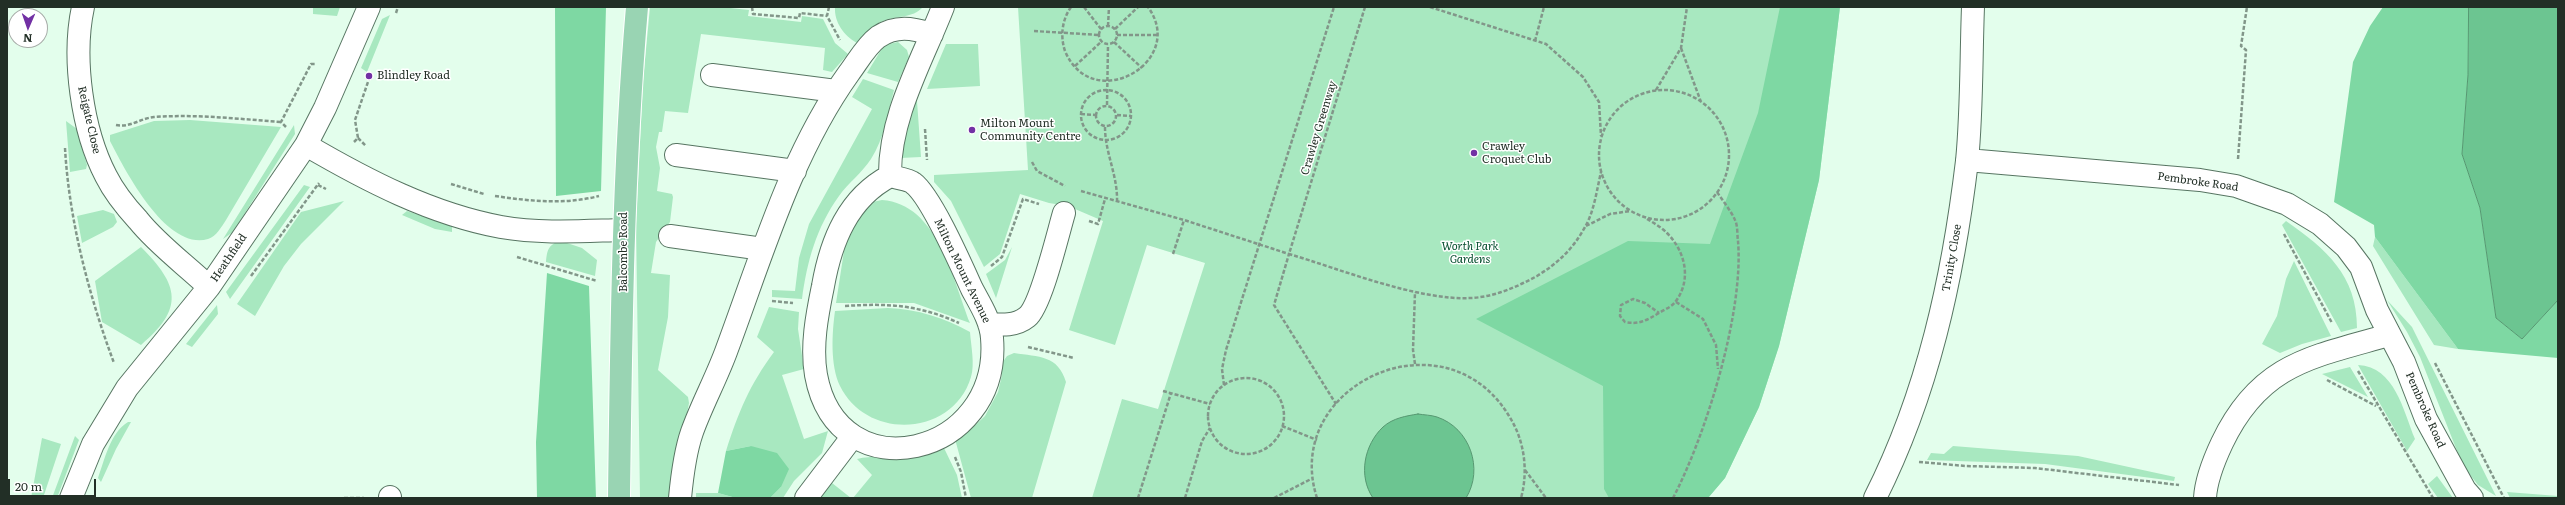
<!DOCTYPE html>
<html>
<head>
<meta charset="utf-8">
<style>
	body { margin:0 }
	#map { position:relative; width:2565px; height:505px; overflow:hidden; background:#e3feec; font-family:Literata,serif }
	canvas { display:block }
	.frame { position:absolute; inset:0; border:8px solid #222f26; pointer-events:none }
	.north { position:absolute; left:8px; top:8px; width:40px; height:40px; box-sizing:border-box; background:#fff; border:1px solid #a7aca8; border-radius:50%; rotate:182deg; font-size:11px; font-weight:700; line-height:16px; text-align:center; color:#222f26 }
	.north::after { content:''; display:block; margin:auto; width:14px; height:18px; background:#7230a4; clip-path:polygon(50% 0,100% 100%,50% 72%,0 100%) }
	.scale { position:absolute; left:8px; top:479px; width:88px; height:18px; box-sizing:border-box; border:2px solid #222f26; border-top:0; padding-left:5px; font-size:12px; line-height:14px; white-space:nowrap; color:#222f26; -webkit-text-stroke:3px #fff; paint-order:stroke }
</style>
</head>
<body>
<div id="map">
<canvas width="2565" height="505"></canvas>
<div class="frame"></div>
<div class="north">N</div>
<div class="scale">20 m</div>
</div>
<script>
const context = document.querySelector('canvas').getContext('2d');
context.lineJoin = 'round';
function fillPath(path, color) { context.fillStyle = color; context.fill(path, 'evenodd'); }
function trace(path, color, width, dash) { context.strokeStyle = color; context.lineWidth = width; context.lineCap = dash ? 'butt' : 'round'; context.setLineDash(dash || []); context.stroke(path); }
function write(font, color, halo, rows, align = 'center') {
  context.font = font + ' Literata,serif'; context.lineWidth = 3; context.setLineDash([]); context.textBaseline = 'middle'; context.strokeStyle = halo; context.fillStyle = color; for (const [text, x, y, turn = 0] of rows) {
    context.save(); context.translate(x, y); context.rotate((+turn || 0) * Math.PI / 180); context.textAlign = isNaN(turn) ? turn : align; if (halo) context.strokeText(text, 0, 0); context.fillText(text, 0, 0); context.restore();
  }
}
fillPath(new Path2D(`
	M 313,7 L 340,7 L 337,16 L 313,14 Z
	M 650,7 L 721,7 L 749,10 L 748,16 L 801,22 L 802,16 L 823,19 L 835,43 L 848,54 L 832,72 L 823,70 L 825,48 L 701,34 L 688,113 L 665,111 L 662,132 L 659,132 L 656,147 L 660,168 L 657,191 L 672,194 L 673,197 L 670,222 L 656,242 L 651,273 L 670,275 L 668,317 L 658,370 L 688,397 L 689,403 L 671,498 L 640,498 L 636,224 L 643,81 Z
	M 835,7 L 923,7 C 912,19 897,15 883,21 C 871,26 865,34 857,43 C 844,36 834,22 835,7 Z
	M 1018,7 L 1840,7 L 1819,180 L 1779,346 L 1759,407 L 1725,478 L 1708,498 L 1092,498 L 1122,399 L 1158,409 L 1205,263 L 1147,245 L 1115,345 L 1069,330 L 1103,221 L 1068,206 L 1049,203 L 1020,194 L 1000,254 L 984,267 L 951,201 L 934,182 L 934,175 L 1028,170 Z
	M 390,15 L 367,72 L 361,68 L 382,19 Z
	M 898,42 L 907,50 L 909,57 L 898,82 L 867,73 L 884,45 Z
	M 946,44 L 978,44 L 980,86 L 927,89 Z
	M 863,79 L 894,90 C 888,113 884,139 871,159 C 862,173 848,183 839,196 C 816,228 807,262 802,299 L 772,297 L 772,290 L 795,291 L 799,258 L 809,224 L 872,109 L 852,97 Z
	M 914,101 L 917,101 L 921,157 L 900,158 Z
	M 190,120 L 281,127 L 226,220 C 222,226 216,237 208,239 C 166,251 125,170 110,141 L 110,135 L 154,121 Z
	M 66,121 L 77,129 L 87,165 L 86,169 L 70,172 Z
	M 294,125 L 295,134 L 233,232 L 223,239 Z
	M 304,185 L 310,187 L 230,299 L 226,292 Z
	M 882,200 C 938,204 953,280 970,323 L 914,303 L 836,303 L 844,251 L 850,230 L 868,203 Z
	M 344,201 L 301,244 L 284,266 L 255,316 L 237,304 L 301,212 Z
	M 103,210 L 114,214 L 117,222 L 113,227 L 82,243 L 77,216 Z
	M 407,211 L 452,226 L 452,232 L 435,229 L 402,215 Z
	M 2286,221 C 2326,249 2357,275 2357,328 L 2341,332 L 2282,225 Z
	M 2375,237 L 2458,349 L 2434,345 L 2373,246 Z
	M 561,241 L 582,248 L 597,260 L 595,276 L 546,262 C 547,251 548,244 561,241 Z
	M 141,247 C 179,285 185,308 141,345 L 102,322 L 95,281 Z
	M 1012,247 L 996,298 L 986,274 L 1005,260 Z
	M 2294,261 L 2331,336 L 2302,344 L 2280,353 L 2262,344 L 2277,316 L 2286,279 Z
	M 2387,300 L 2412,327 L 2496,496 L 2478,485 L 2463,466 L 2420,357 L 2407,332 Z
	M 217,305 L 218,314 L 192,347 L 186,344 Z
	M 769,307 L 799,312 L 798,329 L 804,369 L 782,375 L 804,439 L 828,431 L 822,453 L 794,481 L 783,498 L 770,498 L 781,487 L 751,446 L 726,451 C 738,413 750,384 774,352 L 757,337 Z
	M 888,308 C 917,309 945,318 970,332 C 971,346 975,364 971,377 C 953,437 867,441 840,386 C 830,365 832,333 835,311 Z
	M 1014,353 C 1039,357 1058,355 1066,382 L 1032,498 L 971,498 L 955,439 L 969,431 L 985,416 L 998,392 L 1002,375 L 1002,363 L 1007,356 Z
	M 2358,365 C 2395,367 2403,410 2415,439 L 2407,451 Z
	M 2350,367 L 2368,397 L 2322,374 Z
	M 128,422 L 131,422 L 116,449 L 101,482 L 98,478 C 105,459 110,433 128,422 Z
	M 75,436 L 79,440 L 57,498 L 52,498 Z
	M 42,438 L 61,444 L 43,498 L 31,498 Z
	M 1953,446 L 2078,456 L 2175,477 L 2174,481 L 2045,464 L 1927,460 L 1931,453 L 1944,454 Z
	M 944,448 L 957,475 L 962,498 L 853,498 L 872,475 L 857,459 C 890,452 910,466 944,448 Z
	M 2437,476 L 2453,498 L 2438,498 L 2428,484 Z
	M 832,483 L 851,498 L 818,498 L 823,487 Z
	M 2507,492 L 2558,496 L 2558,498 L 2510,498 Z
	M 696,493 L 718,493 L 736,498 L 696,498 Z`), '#a8e8c0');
fillPath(new Path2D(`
	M 555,7 L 606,7 L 601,191 L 556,196 Z
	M 1780,7 L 1840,7 L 1819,180 L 1779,346 L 1759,407 L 1725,478 L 1708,498 L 1609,498 L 1604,489 L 1603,386 L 1476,319 L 1628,241 L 1710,244 L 1758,113 Z
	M 2383,7 L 2469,7 L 2468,75 L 2462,154 L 2480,208 L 2496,318 L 2522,339 L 2558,300 L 2558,358 L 2458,349 L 2375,237 L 2374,225 L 2334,202 L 2353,62 L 2370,26 Z
	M 547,273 L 589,286 L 596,498 L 537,498 L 536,442 Z
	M 751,446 L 777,453 L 789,469 L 781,487 L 770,498 L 736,498 L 718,493 L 726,451 Z`), '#7ed8a3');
const water = new Path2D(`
	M 2469,7 L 2558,7 L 2558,300 L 2522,339 L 2496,318 L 2480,208 L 2462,154 L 2468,75 Z
	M 1418,414 C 1424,415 1431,415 1437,417 C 1470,428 1484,469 1466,498 L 1373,498 C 1358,476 1364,445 1383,427 C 1393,418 1406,416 1418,414 Z`);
fillPath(water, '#6cc591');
trace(water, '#569871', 1);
const minor = new Path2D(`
	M 83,7 C 72,58 82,130 106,176 C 114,192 126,207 138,220 C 158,245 186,265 209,287
	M 712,75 L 836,91
	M 306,145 C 366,180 431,214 501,227 C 542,234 582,231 623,230
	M 676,155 L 795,171
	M 1967,160 L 2200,180 L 2236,186 L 2287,204 L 2320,224 L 2346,247 L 2361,267 L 2377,310 L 2404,362 L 2426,419 L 2465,490 L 2472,498
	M 890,176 C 897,178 908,179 913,183 C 931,196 962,267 972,289 C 980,304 991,321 992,338 C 1002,457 838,495 816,375 C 811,346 817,315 823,286 C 831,241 848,198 890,176 Z
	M 890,176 C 889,117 922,61 943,7
	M 670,236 L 763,249
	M 989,324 C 1002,325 1016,326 1027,317 C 1041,306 1058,233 1064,213
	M 71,498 L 93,444 L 127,388 L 209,287 L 306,145 L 325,108 L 369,7
	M 390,498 L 390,497
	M 680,498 C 682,477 685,452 692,432 C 702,404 717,377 727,349 C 762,255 791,154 849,73 C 858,61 866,46 878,37 C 896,25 912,28 932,34
	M 806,498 L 853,436
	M 1875,498 C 1928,393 1953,278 1967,161 C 1972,111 1971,58 1973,7
	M 2205,498 C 2206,479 2214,460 2222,443 C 2260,363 2312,357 2389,335`);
const major = new Path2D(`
	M 619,498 C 621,334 623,170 637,7`);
trace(minor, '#577562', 24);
trace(major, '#fff', 24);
trace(new Path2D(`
	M 752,7 L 753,14 L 799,18 L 800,13 L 827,16
	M 829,7 L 827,16 L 840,40
	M 1071,7 C 1062,20 1060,36 1065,51 C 1092,116 1188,62 1148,7
	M 1084,7 L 1101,29
	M 1365,7 L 1289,254 C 1340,269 1419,301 1471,298 C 1494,297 1517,287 1537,276 C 1558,263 1573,249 1585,227 C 1594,212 1597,189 1601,172
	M 1430,7 L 1546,44 L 1583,77 L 1599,102 L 1601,136
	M 396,13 L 398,7
	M1099 35a9 9 0 1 1 18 0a9 9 0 1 1-18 0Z
	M 1108,26 L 1109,7
	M 1115,29 L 1138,7
	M 1034,31 L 1098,35
	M 1117,35 L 1157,35
	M 1535,41 L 1544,7
	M 1114,42 L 1142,68
	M 1681,48 L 1701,102
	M 1075,66 L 1101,42
	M 1656,90 L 1681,48 L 1687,7
	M1081 115a25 25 0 1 1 50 0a25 25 0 1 1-50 0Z
	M1599 155a65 65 0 1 1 130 0a65 65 0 1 1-130 0Z
	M 1107,105 L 1108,45
	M1096 116a10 10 0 1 1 20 0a10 10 0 1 1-20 0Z
	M 1081,114 L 1096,115
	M 1117,115 L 1131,116
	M 116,125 C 130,128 141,118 154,117 C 197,114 239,119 281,122
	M 286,127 L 281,122 L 311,64 L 316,64
	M 1105,127 C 1105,153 1118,176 1117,202
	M 925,129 L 927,160
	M 358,138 L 366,146
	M 354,142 L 358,138 L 355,120 L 371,73
	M 65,148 C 69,220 89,296 114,363
	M 2238,159 L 2246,50 L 2241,46 L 2247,7
	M 1032,162 L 1037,171 L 1065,186
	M 451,184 L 484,194
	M 318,185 L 326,189
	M 1081,191 L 1184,220 L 1289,254 L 1274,305 L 1336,404
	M 495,196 C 530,201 564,205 599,196
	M 1647,219 C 1654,223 1662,228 1667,233 C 1685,251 1692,279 1676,301 C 1672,307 1665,309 1659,313 C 1647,320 1639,325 1625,322 L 1620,316 L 1621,305 L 1633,299 L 1645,303 L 1659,313
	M 1089,221 L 1098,224 L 1105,199
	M 1586,226 L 1610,214 L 1630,211
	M 2284,234 L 2332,323
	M 1173,254 L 1184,220
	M 517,257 L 597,281
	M 991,266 L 1002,257 L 1023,199 L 1039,204
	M 251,276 L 319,183
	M 772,301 L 793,303
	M 1676,302 L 1703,319 L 1716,345 L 1718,369
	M 845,306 C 889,303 919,305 959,323
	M 1028,347 L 1074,358
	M 2435,363 L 2504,498
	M 1415,364 L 1413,350 L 1415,292
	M 2358,371 L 2433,498
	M1208 416a38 38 0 1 1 76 0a38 38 0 1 1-76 0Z
	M 2327,380 L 2376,406
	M 1224,385 L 1222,369 L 1226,350 L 1334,7
	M 1163,391 L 1210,404
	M 1282,426 L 1317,440
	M 955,457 L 961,472 L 966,498
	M 1919,462 L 1966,466 L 2035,468 L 2179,485
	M 1525,470 L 1546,498
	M 344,498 L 364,498
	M 1138,498 L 1171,393
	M 1185,498 L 1202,441 L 1210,428
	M 1274,498 L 1313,478
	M 1317,498 C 1280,384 1449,307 1512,421 C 1525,444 1528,473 1521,498
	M 1673,498 C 1706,435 1744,312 1738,241 C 1737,235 1738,226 1735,220 C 1731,211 1723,201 1717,192`), '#829689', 2.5, [4, 2]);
trace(minor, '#fff', 22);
trace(major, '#99d4b3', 22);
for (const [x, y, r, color] of [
	[369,76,4,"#7230a4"],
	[972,130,4,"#7230a4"],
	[1474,153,4,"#7230a4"]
]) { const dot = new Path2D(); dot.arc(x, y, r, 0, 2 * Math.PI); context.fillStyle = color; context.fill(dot); trace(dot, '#fff', 1.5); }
write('11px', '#222f26', '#fff', [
	["Blindley Road",377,76],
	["Milton Mount",980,124],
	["Community Centre",980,137],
	["Crawley",1482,147],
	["Croquet Club",1482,160]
], 'left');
write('11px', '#222f26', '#fff', [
	["Reigate Close",89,120,77],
	["Crawley Greenway",1319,128,-73],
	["Pembroke Road",2198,182,8],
	["Balcombe Road",624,252,-90],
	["Heathfield",229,258,-56],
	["Trinity Close",1952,258,-80],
	["Milton Mount Avenue",962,271,64],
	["Pembroke Road",2425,410,66]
]);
write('italic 11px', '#044e2d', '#fff', [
	["Worth Park",1470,247],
	["Gardens",1470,260]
]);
</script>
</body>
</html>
